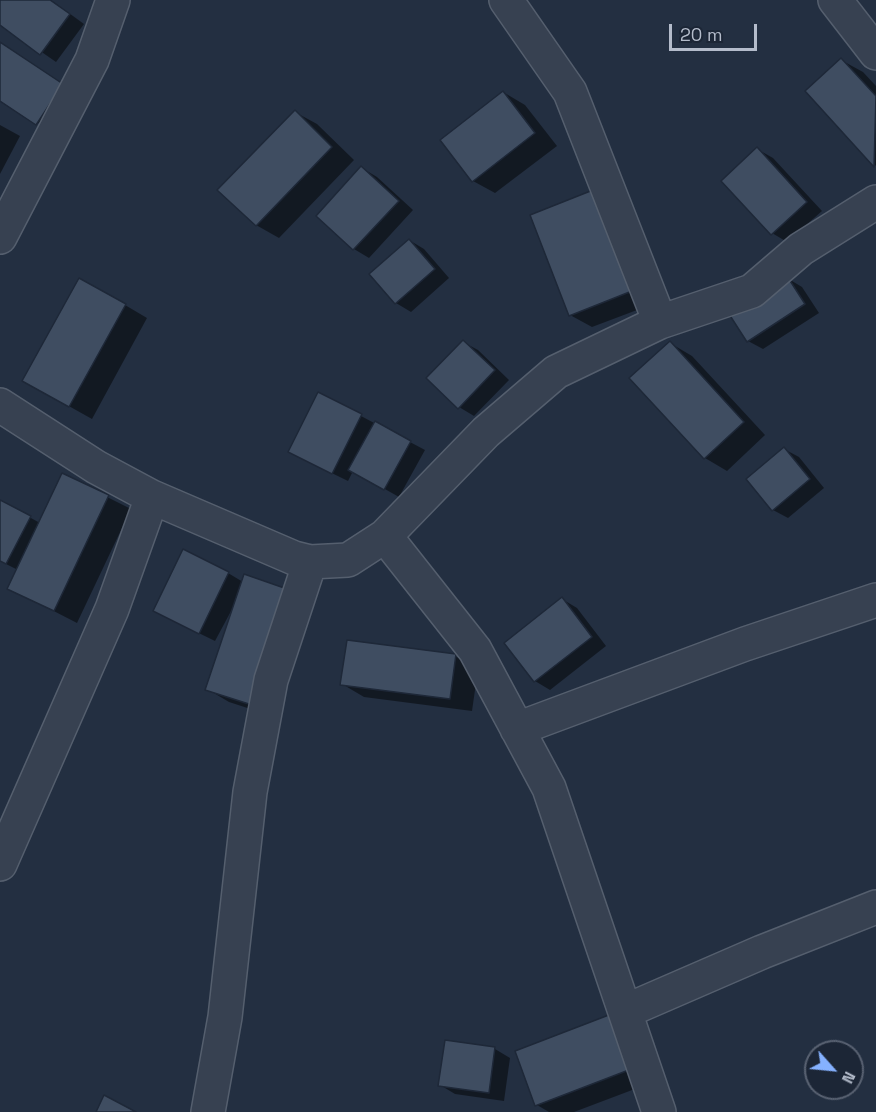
<!DOCTYPE html>
<html>
<head>
<meta charset="utf-8">
<style>
	body { margin:0 }
	#map { position:relative; width:876px; height:1112px; overflow:hidden; background:#232f41; font-family:"Space Grotesk",sans-serif }
	canvas { display:block }
	.north { position:absolute; left:804px; top:1040px; width:60px; height:60px; box-sizing:border-box; background:#1c2636; border:2px solid #596272; border-radius:50%; rotate:117deg; font-size:16px; font-weight:700; line-height:24px; text-align:center; color:#b4bccb }
	.north::after { content:''; display:block; margin:auto; width:21px; height:27px; background:#85b1ff; clip-path:polygon(50% 0,100% 100%,50% 72%,0 100%) }
	.scale { position:absolute; left:669px; top:24px; width:88px; height:27px; box-sizing:border-box; border:3px solid #b4bccb; border-top:0; padding-left:8px; font-size:18px; line-height:21px; white-space:nowrap; color:#b4bccb; -webkit-text-stroke:4px #1c2636; paint-order:stroke }
</style>
</head>
<body>
<div id="map">
<canvas width="876" height="1112"></canvas>
<div class="north">N</div>
<div class="scale">20 m</div>
</div>
<script>
const context = document.querySelector('canvas').getContext('2d');
context.lineJoin = 'round';
function fillPath(path, color) { context.fillStyle = color; context.fill(path, 'evenodd'); }
function trace(path, color, width, dash) { context.strokeStyle = color; context.lineWidth = width; context.lineCap = dash ? 'butt' : 'round'; context.setLineDash(dash || []); context.stroke(path); }
fillPath(new Path2D(`
	M 0,0 L 51,0 L 84,24 L 56,62 L 0,23 Z
	M 0,42 L 84,98 L 59,136 L 0,99 Z
	M 841,60 L 863,72 L 876,86 L 876,166 L 807,91 Z
	M 503,92 L 525,105 L 557,146 L 495,193 L 473,181 Z
	M 295,112 L 317,124 L 354,160 L 279,238 L 256,225 Z
	M 0,125 L 20,136 L 0,174 Z
	M 757,149 L 773,158 L 822,211 L 787,242 L 772,233 Z
	M 362,168 L 377,177 L 413,210 L 369,258 L 354,249 Z
	M 532,215 L 653,304 L 592,327 L 570,315 Z
	M 409,240 L 424,249 L 449,278 L 411,312 L 396,303 Z
	M 787,278 L 802,287 L 819,313 L 763,349 L 748,341 Z
	M 125,305 L 147,318 L 92,419 L 24,381 Z
	M 463,342 L 478,350 L 509,380 L 474,416 L 459,407 Z
	M 670,343 L 692,356 L 765,435 L 727,471 L 705,458 Z
	M 361,416 L 425,450 L 399,497 L 353,471 L 348,481 L 305,460 Z
	M 784,449 L 799,457 L 824,488 L 788,518 L 773,510 Z
	M 63,475 L 131,509 L 77,623 L 9,588 L 18,570 L 0,561 L 0,501 L 40,523 Z
	M 228,573 L 243,582 L 275,717 L 229,702 L 207,689 L 237,600 L 215,641 L 170,619 Z
	M 562,599 L 577,608 L 606,646 L 550,690 L 535,681 Z
	M 455,656 L 478,669 L 472,711 L 364,697 L 342,684 Z
	M 614,1015 L 656,1081 L 574,1112 L 549,1112 L 537,1105 Z
	M 446,1042 L 495,1049 L 510,1058 L 504,1101 L 455,1094 L 440,1085 Z`), '#0007');
const building = new Path2D(`
	M 0,0 L 50,0 L 70,14 L 40,55 L 0,25 Z
	M 0,42 L 63,84 L 36,125 L 0,101 Z
	M 841,58 L 876,96 L 874,167 L 805,91 Z
	M 503,91 L 535,133 L 472,182 L 440,140 Z
	M 295,110 L 332,147 L 256,226 L 217,190 Z
	M 757,147 L 807,202 L 771,235 L 721,181 Z
	M 361,166 L 399,201 L 353,250 L 316,216 Z
	M 593,190 L 632,291 L 569,316 L 530,215 Z
	M 409,239 L 435,269 L 395,304 L 369,274 Z
	M 787,276 L 805,304 L 747,342 L 729,314 Z
	M 79,278 L 126,304 L 69,407 L 22,381 Z
	M 463,340 L 495,370 L 458,409 L 426,378 Z
	M 670,341 L 744,422 L 704,459 L 629,378 Z
	M 318,392 L 362,414 L 332,474 L 288,452 Z
	M 375,421 L 411,441 L 384,490 L 348,470 Z
	M 784,447 L 810,479 L 772,511 L 746,479 Z
	M 62,473 L 109,495 L 54,611 L 7,589 Z
	M 0,500 L 31,516 L 6,564 L 0,561 Z
	M 183,549 L 229,572 L 199,634 L 153,611 Z
	M 244,574 L 290,590 L 252,705 L 205,690 Z
	M 562,597 L 592,637 L 534,682 L 504,643 Z
	M 347,640 L 456,654 L 450,699 L 340,685 Z
	M 614,1013 L 634,1068 L 535,1106 L 515,1051 Z
	M 445,1040 L 495,1047 L 489,1093 L 438,1086 Z
	M 104,1095 L 136,1112 L 96,1112 Z`);
fillPath(building, '#3f4d61');
trace(building, '#1e2838', 1.5);
const minor = new Path2D(`
	M 506,0 L 570,92 L 660,322
	M 835,0 L 876,53
	M 0,237 L 92,60 L 113,0
	M 0,405 L 96,467 L 152,497 L 294,558 L 310,562 L 348,560 L 385,536 L 486,432 L 556,372 L 660,322 L 752,291 L 801,249 L 876,202
	M 385,536 L 475,650 L 549,788 L 659,1112
	M 517,729 L 745,644 L 876,600
	M 0,864 L 112,609 L 152,497
	M 626,1011 L 762,952 L 876,907
	M 208,1112 L 225,1017 L 250,792 L 271,680 L 310,562`);
trace(minor, '#555f6e', 36);
trace(minor, '#374151', 33);
</script>
</body>
</html>
